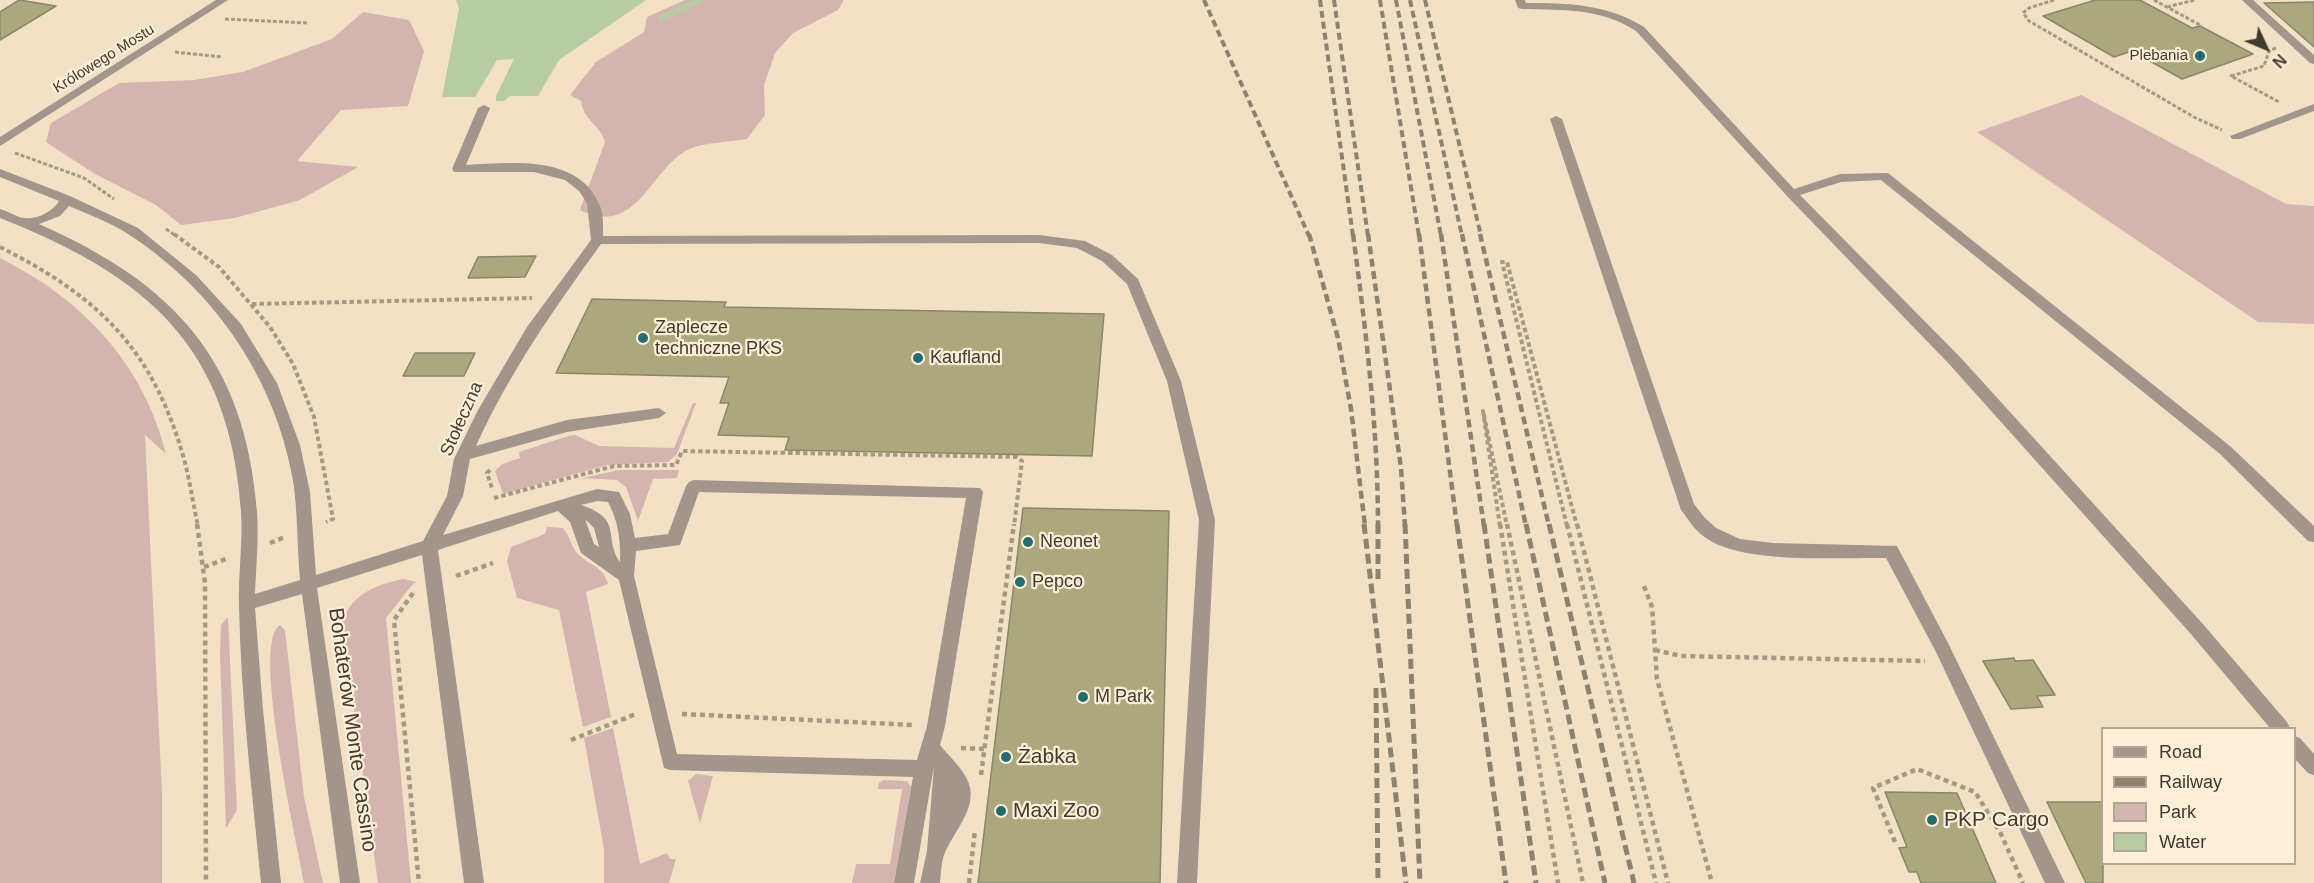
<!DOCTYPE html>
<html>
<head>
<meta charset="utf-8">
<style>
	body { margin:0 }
	#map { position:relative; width:2314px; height:883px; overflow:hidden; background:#f3e1c5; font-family:Arial,sans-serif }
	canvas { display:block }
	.legend { position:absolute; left:2101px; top:727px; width:195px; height:138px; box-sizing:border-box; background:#fdefd8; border:2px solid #b2a794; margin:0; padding:8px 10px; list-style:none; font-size:18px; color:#413a2f }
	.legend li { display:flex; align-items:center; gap:12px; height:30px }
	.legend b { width:30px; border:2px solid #b2a794 }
	.north { position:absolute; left:2236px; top:18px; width:60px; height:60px; -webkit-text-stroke:4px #fdefd8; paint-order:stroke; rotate:134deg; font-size:16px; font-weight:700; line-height:24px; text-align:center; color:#413a2f }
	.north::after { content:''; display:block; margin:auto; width:21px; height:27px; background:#413a2f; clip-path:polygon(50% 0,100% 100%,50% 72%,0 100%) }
</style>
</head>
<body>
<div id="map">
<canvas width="2314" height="883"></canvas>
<ul class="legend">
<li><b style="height:8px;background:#a1958c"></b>Road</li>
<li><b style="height:8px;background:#8d816f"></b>Railway</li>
<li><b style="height:16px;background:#d3b4ae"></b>Park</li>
<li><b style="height:16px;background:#b8cca4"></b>Water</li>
</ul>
<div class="north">N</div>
</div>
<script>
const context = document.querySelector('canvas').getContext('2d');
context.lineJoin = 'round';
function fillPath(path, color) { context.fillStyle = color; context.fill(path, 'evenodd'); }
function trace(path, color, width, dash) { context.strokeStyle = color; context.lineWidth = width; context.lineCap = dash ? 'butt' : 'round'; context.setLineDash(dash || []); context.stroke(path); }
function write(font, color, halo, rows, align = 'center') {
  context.font = font + ' Arial,sans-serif'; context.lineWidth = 4.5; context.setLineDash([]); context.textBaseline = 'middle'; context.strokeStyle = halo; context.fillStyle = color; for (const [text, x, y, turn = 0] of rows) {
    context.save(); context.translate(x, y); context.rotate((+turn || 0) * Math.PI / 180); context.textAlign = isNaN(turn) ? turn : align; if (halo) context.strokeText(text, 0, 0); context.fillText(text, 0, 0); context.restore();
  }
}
fillPath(new Path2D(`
	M 685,0 L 844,0 L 838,10 L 793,33 L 775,53 L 764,85 L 765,115 L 747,139 C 730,142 708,142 692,148 C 650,165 639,239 580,210 L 605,142 C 599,123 584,121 581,101 L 570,95 L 596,62 L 644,32 L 647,17 Z
	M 363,12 L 409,20 L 424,51 L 408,106 L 341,110 L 297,161 L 358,167 L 300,200 L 235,218 L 181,225 L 156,205 L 95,174 L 46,142 L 51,123 L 119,83 L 194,80 L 243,72 L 332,39 Z
	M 2081,95 L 2286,204 L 2314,206 L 2314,324 L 2258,322 L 1977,132 Z
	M 0,258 C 82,299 144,364 166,454 L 145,435 L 162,794 L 162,883 L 0,883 Z
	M 693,403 L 696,403 L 677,454 L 668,462 L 607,465 L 503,494 L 495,471 L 502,464 L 520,458 L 519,452 L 568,436 L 575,435 L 599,446 L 674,448 Z
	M 619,470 L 679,470 L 677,478 L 653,479 L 638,521 L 626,487 L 617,480 L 582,478 Z
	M 547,527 L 563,528 C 570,536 571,547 578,554 C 590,566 603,566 608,584 L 586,592 L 611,717 L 583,727 L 559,610 L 517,598 L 507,561 L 511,547 L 545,534 Z
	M 403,579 L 417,582 L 412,585 L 386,618 L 411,883 L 378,883 L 342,623 C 351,594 375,585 403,579 Z
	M 228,617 L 237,810 L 226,828 L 220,654 L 221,625 Z
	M 280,625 L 285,630 L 304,797 L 323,883 L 304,883 C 298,847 250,641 280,625 Z
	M 613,728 L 640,864 L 667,853 L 670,859 L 676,859 L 669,883 L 604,883 L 604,849 L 584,738 Z
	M 696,774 L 713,776 L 700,823 L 688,781 Z
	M 883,780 L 907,781 L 911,787 L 894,883 L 852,883 L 856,864 L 890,864 L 902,789 L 878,789 L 879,783 Z`), '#d3b4ae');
fillPath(new Path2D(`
	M 456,0 L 646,0 L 559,60 L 538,96 L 510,96 L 504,101 L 496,101 L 496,96 L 514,59 L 497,60 L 475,97 L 442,97 L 459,9 Z`), '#b8cca4');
trace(new Path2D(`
	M 661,18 L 700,0`), '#b8cca4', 6);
const building = new Path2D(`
	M 19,0 L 56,6 L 0,40 L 0,12 Z
	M 2095,0 L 2140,0 L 2192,28 L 2200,26 L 2253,54 L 2182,79 L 2132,51 L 2114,57 L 2043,16 Z
	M 2314,2 L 2314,47 L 2264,3 Z
	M 536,256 L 525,277 L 468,278 L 478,257 Z
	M 592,299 L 726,302 L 724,307 L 1104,314 L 1092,456 L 785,450 L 789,437 L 718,435 L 729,403 L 720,403 L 729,377 L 556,373 Z
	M 415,353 L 475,353 L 464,376 L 403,376 Z
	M 1023,508 L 1169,511 L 1160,883 L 978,883 Z
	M 2014,658 L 2015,661 L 2033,660 L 2055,695 L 2037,696 L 2043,707 L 2011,709 L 1983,661 Z
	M 1885,792 L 1957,793 L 1996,883 L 1921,883 L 1917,872 L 1909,872 L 1899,848 L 1907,847 Z
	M 2047,802 L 2103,802 L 2103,883 L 2086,883 Z`);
fillPath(building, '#aba87d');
trace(building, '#88876a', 1.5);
trace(new Path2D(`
	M 2054,0 L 2029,8 L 2023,13 L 2029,21 L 2194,117 L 2222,130
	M 2154,0 L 2202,26
	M 2167,7 L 2195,0
	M 225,19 L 308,23
	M 2276,48 L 2269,51 L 2264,66 L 2231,76 L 2279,102
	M 175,52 L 222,57
	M 15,153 L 84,178 L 114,199
	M 166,229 L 176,236`), '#a69984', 3, [4, 2]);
trace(new Path2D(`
	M 174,234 L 219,267 L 270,327 L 293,364 L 314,417 L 333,519 L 326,522
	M 0,247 C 99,297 153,349 184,459 C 190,481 193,504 198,526
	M 252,304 L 532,298
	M 490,470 L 487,473 L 492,488
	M 494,498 L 614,466 L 676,465 L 682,451 L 1017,457 L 1022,461 L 1014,526
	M 1500,526 L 1483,411 L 1507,526
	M 1567,526 L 1502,262 L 1507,262 L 1577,526`), '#a69984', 4, [4.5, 3]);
trace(new Path2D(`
	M 197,524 L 205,583 L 206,883
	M 1500,524 L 1558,883
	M 1507,524 L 1583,883
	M 1567,524 L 1656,883
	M 1577,524 L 1668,883
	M 270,543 L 285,537
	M 204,567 L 226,559
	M 456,576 L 493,563
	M 1644,586 L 1652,607 L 1657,679 L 1712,883
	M 413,593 L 394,620 L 419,883
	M 1655,650 L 1681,656 L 1925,661
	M 682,714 L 914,725
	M 571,740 L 636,714
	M 961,748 L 984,749
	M 981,775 L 1014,524
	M 1895,842 L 1873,788 L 1917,769 L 1975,792 L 2000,832 L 2023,883
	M 969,883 L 975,830`), '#a69984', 4.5, [5, 4]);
fillPath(new Path2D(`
	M 216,0 L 228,0 L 0,146 L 0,137 Z
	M 1515,0 L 1525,0 L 1526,3 C 1568,3 1607,4 1644,27 L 1794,189 L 1840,174 L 1888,173 L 2230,446 L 2314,526 L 2314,542 L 2308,541 L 2220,454 L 1881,180 L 1841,182 L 1800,195 L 1960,357 L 2202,623 L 2287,722 L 2290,728 L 2270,728 L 2190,633 L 1950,365 L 1788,197 L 1636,31 C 1601,8 1563,10 1522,9 L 1518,8 Z
	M 2242,0 L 2253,0 L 2314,55 L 2314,64 L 2310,63 Z
	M 2314,104 L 2314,111 L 2240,139 L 2232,139 L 2230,136 Z
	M 484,105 L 490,108 L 466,165 C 510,163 578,154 599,204 C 604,213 603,226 603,236 L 1039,235 L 1085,241 L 1112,255 L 1138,279 L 1181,381 L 1215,520 L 1197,883 L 1177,883 L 1199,520 L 1167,381 L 1127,284 L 1102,261 L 1077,248 L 1039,243 L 601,244 C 554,309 509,373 476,446 L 567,420 L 659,408 L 666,413 L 659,418 L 567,432 L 470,459 L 463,496 L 443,535 L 597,489 L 619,492 L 630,514 L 635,538 L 668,534 L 686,486 L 689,482 L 694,480 L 980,488 L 983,492 L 945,726 L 940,745 C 948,755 959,765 966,777 C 982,805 953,831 944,855 C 941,864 941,874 940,883 L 920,883 L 927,851 L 934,766 L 914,883 L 894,883 L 913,777 L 670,770 L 664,768 L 619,580 L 581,553 L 570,522 L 558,511 L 438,550 L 484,883 L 464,883 L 422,555 L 317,588 L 360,883 L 340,883 L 302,594 L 255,608 L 263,710 L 281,883 L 261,883 C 252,791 241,699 239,607 C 238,575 243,544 241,512 C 230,346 147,276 0,218 L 0,209 C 8,211 16,217 24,218 C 36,220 53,212 59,201 L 0,177 L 0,169 L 70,196 L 138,228 L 196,275 L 241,324 L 277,383 L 300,445 L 310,492 L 316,575 L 423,541 L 447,496 L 454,459 L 478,410 L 527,327 L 591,240 L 587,203 L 579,191 L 565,180 L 534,172 L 454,172 L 452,169 L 478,108 ZM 69,206 C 90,215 112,223 131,236 C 216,292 275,379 293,480 C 298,513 297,547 300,580 L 255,594 C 256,567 259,539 257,512 C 245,359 174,284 39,224 L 60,216 ZM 699,492 L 966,498 L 927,726 L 917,760 L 677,754 L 634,576 L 636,551 L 680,545 ZM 597,501 L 608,502 C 618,520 621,542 620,562 C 603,538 624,519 581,505 ZM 585,519 L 594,528 L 599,547 L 594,544 Z
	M 1556,116 L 1562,119 L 1694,504 L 1704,517 L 1716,528 L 1740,539 L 1773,543 L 1897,546 L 1948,643 L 2065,883 L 2045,883 L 1936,652 L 1886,558 C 1838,557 1745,565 1706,538 C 1695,531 1689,520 1681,510 L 1550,119 Z
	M 2294,736 L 2300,738 L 2314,754 L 2314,775 L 2308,773 L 2294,758 Z`), '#a1958c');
trace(new Path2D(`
	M 1204,0 L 1309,236
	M 1320,0 L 1353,236
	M 1334,0 L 1368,236
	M 1380,0 L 1419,236
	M 1396,0 L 1441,236
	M 1410,0 L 1462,236
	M 1425,0 L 1481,236`), '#8d816f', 4, [7, 4]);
trace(new Path2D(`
	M 1309,234 L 1338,338 L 1351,409 L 1365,526
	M 1353,234 C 1366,332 1378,428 1378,526
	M 1368,234 L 1401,468 L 1405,526
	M 1419,234 L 1457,526
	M 1441,234 L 1484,526
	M 1462,234 L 1526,526
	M 1480,234 L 1549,526`), '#8d816f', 4.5, [8, 4.5]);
trace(new Path2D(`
	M 1364,524 L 1406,883
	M 1378,524 L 1378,580
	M 1405,524 L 1420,883
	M 1457,524 L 1506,883
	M 1484,524 L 1536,883
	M 1526,524 L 1605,883
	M 1549,524 L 1634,883
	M 1376,688 L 1378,883`), '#8d816f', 5, [10, 5]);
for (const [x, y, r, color] of [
	[2200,56,6,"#226d73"],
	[643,338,6,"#226d73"],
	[918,358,6,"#226d73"],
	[1028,542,6,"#226d73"],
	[1020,582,6,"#226d73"],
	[1083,697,6,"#226d73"],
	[1006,757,6,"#226d73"],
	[1001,811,6,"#226d73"],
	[1932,820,6,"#226d73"]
]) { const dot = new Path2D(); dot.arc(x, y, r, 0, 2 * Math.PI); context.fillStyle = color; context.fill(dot); trace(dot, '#fdefd8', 2); }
write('15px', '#413a2f', '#fdefd8', [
	["Plebania",2188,56]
], 'right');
write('15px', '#413a2f', '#fdefd8', [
	["Królowego Mostu",104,59,-32]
]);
write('18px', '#413a2f', '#fdefd8', [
	["Zaplecze",655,328],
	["techniczne PKS",655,349],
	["Kaufland",930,358],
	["Neonet",1040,542],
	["Pepco",1032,582],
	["M Park",1095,697]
], 'left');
write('18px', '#413a2f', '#fdefd8', [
	["Stołeczna",462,419,-66]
]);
write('21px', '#413a2f', '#fdefd8', [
	["Bohaterów Monte Cassino",352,730,82]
]);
write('21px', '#413a2f', '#fdefd8', [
	["Żabka",1018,757],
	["Maxi Zoo",1013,811],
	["PKP Cargo",1944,820]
], 'left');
</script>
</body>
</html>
